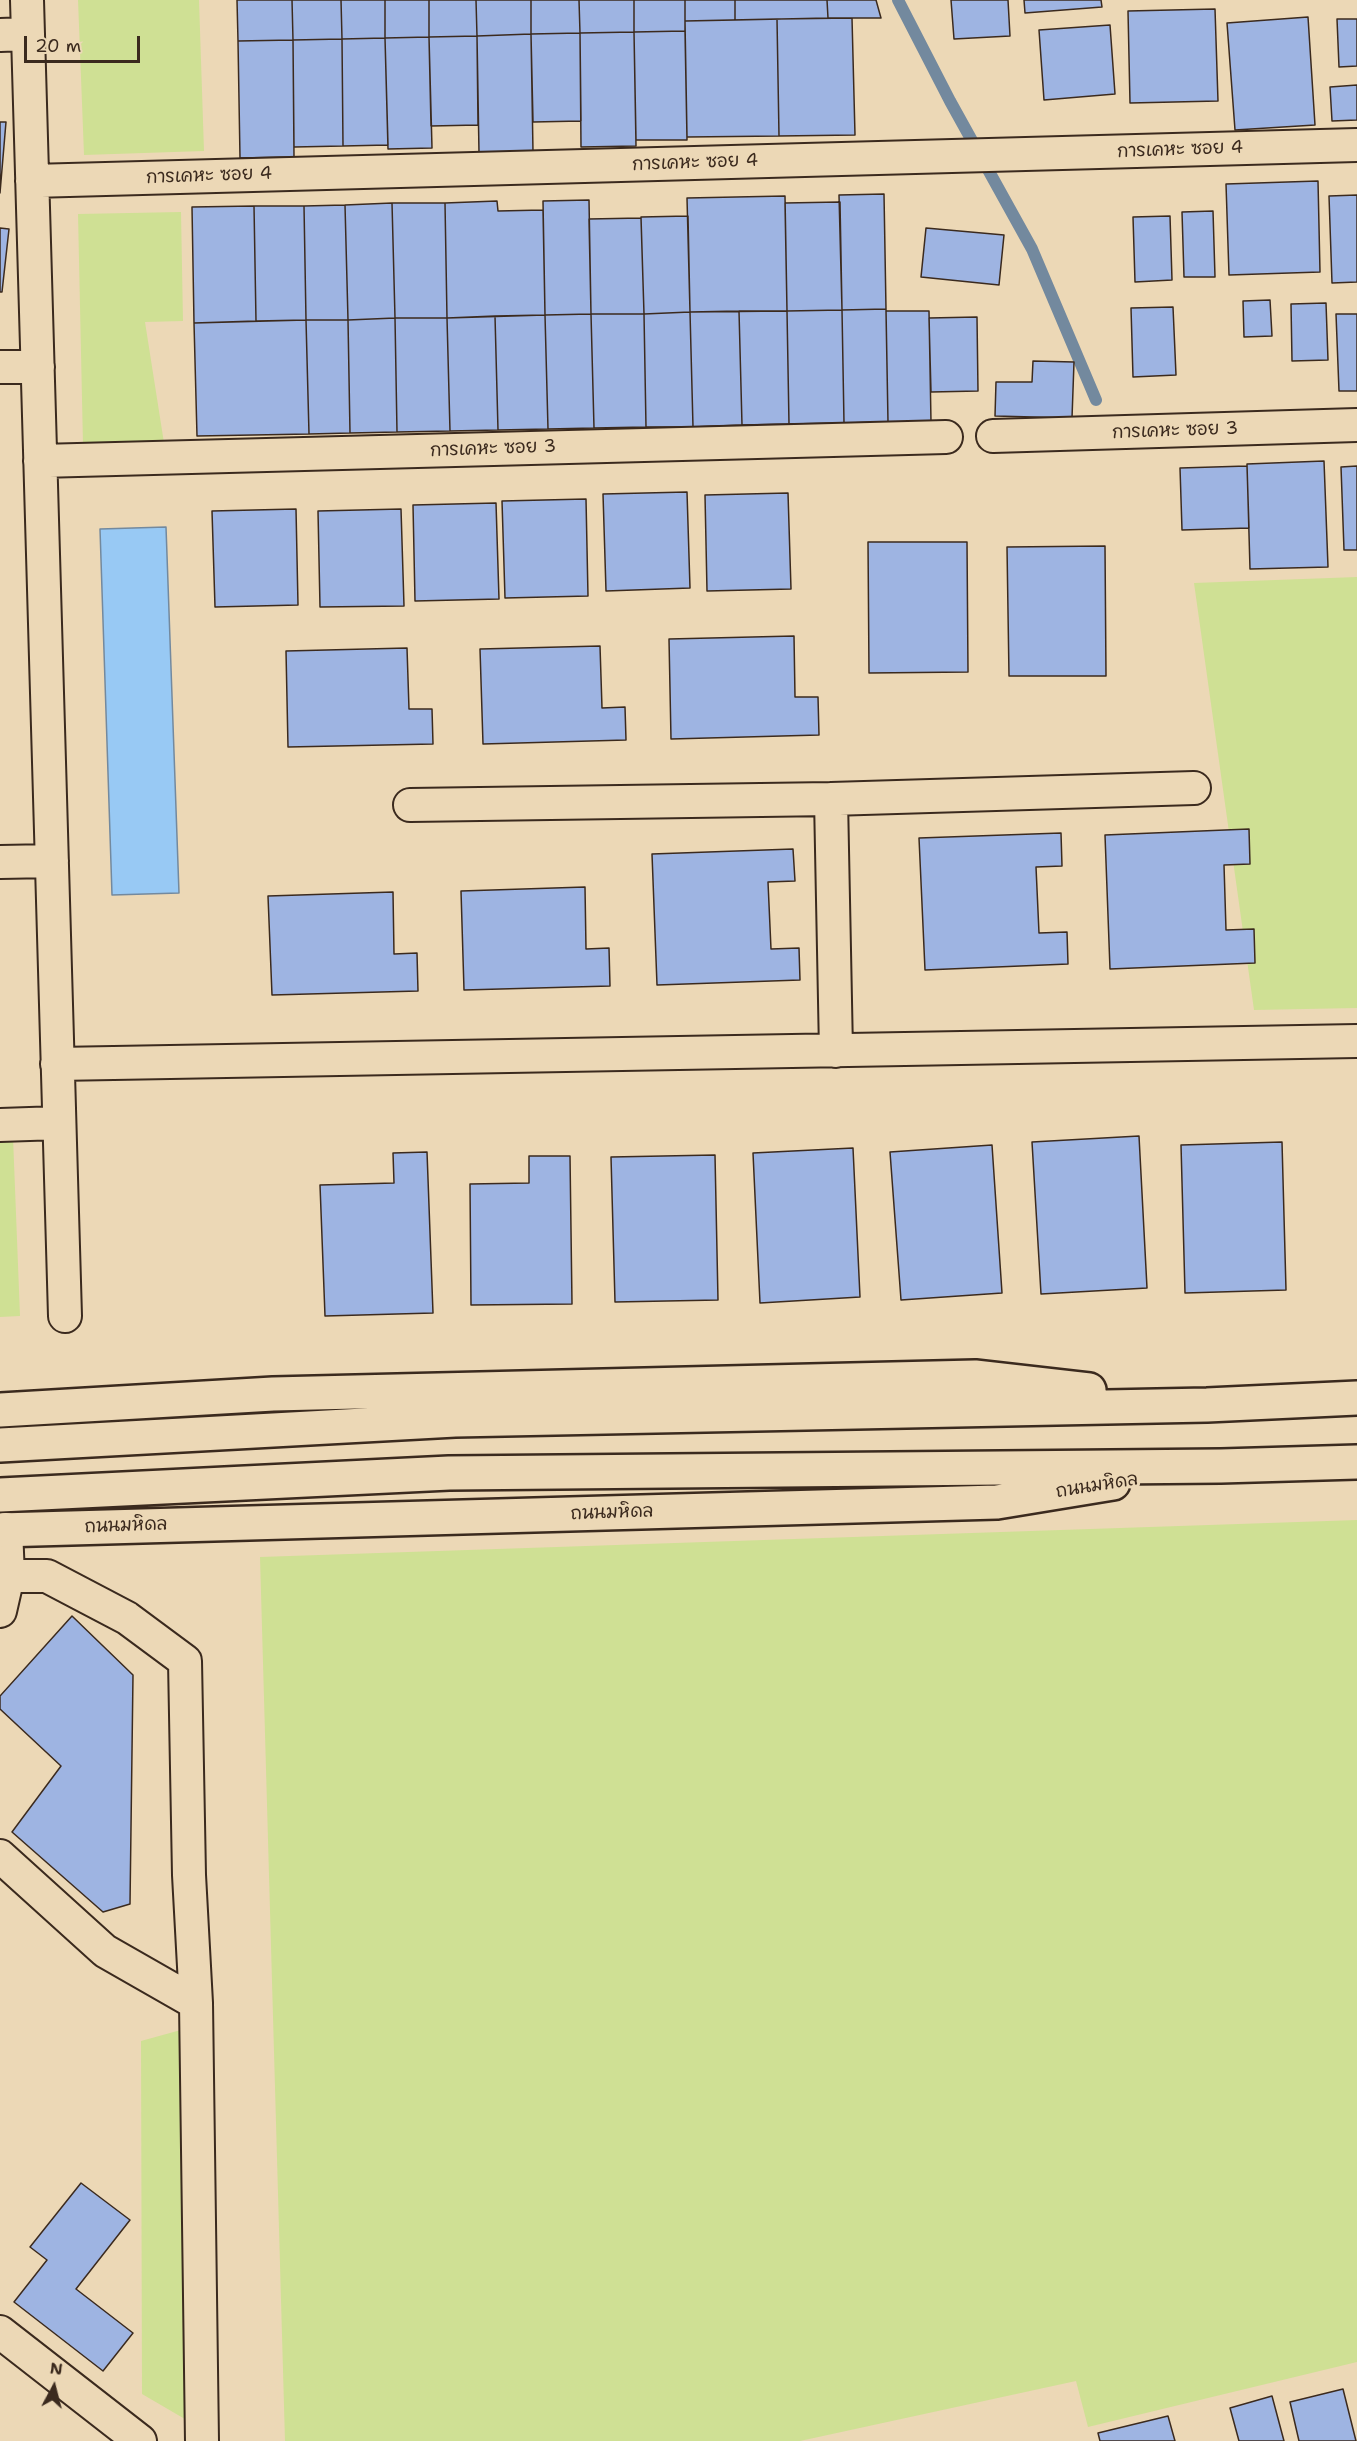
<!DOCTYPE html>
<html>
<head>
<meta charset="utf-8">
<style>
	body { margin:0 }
	#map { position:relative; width:1357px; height:2441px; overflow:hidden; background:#ecd8b6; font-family:"Shantell Sans",sans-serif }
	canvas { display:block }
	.north { position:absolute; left:24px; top:2357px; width:60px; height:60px; -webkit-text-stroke:4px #ecd8b6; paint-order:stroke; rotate:7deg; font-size:16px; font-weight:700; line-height:24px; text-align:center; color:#3b2a1e }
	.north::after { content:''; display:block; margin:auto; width:21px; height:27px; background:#3b2a1e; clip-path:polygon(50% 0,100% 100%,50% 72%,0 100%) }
	.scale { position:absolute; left:24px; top:36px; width:116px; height:27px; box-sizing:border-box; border:3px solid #3b2a1e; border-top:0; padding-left:8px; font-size:18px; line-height:21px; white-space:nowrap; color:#3b2a1e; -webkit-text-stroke:4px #ecd8b6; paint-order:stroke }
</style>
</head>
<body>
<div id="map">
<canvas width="1357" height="2441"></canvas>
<div class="north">N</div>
<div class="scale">20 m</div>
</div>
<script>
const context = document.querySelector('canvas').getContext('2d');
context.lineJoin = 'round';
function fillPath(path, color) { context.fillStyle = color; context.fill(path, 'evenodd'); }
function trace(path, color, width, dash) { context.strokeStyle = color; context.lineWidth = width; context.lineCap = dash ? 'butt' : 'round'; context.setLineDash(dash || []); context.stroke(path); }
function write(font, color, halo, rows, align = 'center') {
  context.font = font + ' "Shantell Sans","Playpen Sans Thai",sans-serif'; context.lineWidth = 6; context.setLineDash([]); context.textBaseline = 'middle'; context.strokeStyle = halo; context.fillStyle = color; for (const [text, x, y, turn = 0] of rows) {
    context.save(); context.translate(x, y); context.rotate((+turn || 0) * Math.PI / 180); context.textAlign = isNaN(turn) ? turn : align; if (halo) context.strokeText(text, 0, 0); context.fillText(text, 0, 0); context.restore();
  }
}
fillPath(new Path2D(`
	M 78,0 L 199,0 L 204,151 L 84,155 Z
	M 181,212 L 183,321 L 145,322 L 164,443 L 83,445 L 78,214 Z
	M 1357,577 L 1357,1008 L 1254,1010 L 1194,583 Z
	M 13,1137 L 20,1316 L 0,1317 L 0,1138 Z
	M 1357,1520 L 1357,2362 L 1088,2427 L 1076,2381 L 800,2441 L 285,2441 L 260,1557 Z
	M 188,2028 L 190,2422 L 142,2394 L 141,2041 Z`), '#cfe094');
const water = new Path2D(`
	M 166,527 L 179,893 L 112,895 L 100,529 Z`);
fillPath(water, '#98c9f4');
trace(water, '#73899e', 1.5);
trace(new Path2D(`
	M 898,0 L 950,101 L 1032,249 L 1096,400`), '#73899e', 12);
const building = new Path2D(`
	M 237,0 L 292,0 L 293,40 L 238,41 Z
	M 292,0 L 341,0 L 342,39 L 293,40 Z
	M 341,0 L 385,0 L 385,38 L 342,39 Z
	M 385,0 L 429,0 L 429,37 L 385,38 Z
	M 429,0 L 476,0 L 477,36 L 429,37 Z
	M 476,0 L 531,0 L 531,34 L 477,36 Z
	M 531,0 L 579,0 L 580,33 L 531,34 Z
	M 579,0 L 634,0 L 634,32 L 580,33 Z
	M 634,0 L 685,0 L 685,31 L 634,32 Z
	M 685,0 L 735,0 L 735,20 L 685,21 Z
	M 735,0 L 827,0 L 828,18 L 735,20 Z
	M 827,0 L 876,0 L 881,18 L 828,18 Z
	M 951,0 L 1008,0 L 1010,36 L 954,39 Z
	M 1024,0 L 1101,0 L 1102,7 L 1025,13 Z
	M 1215,9 L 1218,101 L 1130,103 L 1128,11 Z
	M 1308,17 L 1315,125 L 1235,130 L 1227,23 Z
	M 852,18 L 855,135 L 779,136 L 777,19 Z
	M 777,19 L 779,136 L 687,137 L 685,21 Z
	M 1337,19 L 1357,19 L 1357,66 L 1339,67 Z
	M 1110,25 L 1115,94 L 1044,100 L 1039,30 Z
	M 685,31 L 687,140 L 636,140 L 634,32 Z
	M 634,32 L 636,146 L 581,147 L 580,33 Z
	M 580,33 L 581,121 L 533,122 L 531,34 Z
	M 531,34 L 533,152 L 479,153 L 477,36 Z
	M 477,36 L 478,125 L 431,126 L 429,37 Z
	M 429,37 L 432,148 L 388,149 L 385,38 Z
	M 385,38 L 388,145 L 343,146 L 342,39 Z
	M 342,39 L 343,146 L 294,147 L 293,40 Z
	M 293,40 L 294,157 L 240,158 L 238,41 Z
	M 1357,85 L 1357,120 L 1332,121 L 1330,87 Z
	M 0,122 L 6,122 L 0,193 Z
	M 1318,181 L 1320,272 L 1229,275 L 1226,184 Z
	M 884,194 L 886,309 L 842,310 L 839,195 Z
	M 1357,195 L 1357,282 L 1332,283 L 1329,196 Z
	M 785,196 L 787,311 L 690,312 L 687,198 Z
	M 589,200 L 591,314 L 545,315 L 543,201 Z
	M 497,201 L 498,211 L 543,210 L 545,315 L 447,318 L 445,203 Z
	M 840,202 L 842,310 L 787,311 L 785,203 Z
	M 392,203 L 445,203 L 447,318 L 395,318 Z
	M 392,203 L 395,318 L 348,320 L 345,205 Z
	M 345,205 L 348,320 L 306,320 L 304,206 Z
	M 254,206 L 256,321 L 194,323 L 192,207 Z
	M 254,206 L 304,206 L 306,320 L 256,321 Z
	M 1213,211 L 1215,277 L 1184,277 L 1182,212 Z
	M 688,216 L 690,312 L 644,314 L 641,217 Z
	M 1170,216 L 1172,280 L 1135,282 L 1133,217 Z
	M 641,218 L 644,314 L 591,314 L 589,219 Z
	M 0,228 L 9,229 L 2,292 L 0,292 Z
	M 926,228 L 1004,235 L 999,285 L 921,277 Z
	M 1270,300 L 1272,336 L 1244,337 L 1243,301 Z
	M 1326,303 L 1328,360 L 1292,361 L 1291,304 Z
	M 1173,307 L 1176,375 L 1133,377 L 1131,308 Z
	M 886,309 L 888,422 L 844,423 L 842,310 Z
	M 842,310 L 844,423 L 789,424 L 787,311 Z
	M 739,311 L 787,311 L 789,424 L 742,425 Z
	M 739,311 L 742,425 L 693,427 L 690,312 Z
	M 886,311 L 929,311 L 931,422 L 888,422 Z
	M 690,312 L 693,427 L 646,427 L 644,314 Z
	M 591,314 L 644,314 L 646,427 L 594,428 Z
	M 591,314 L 594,428 L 548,429 L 545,315 Z
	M 1336,314 L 1357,314 L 1357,391 L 1339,391 Z
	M 545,315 L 548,429 L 498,430 L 495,316 Z
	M 495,316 L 498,430 L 450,431 L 447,318 Z
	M 977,317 L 978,391 L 931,392 L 929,318 Z
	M 395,318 L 447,318 L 450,431 L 397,432 Z
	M 395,318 L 397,432 L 350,433 L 348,320 Z
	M 306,320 L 348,320 L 350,433 L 309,434 Z
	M 306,320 L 309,434 L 197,436 L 194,323 Z
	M 1033,361 L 1074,362 L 1072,418 L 995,416 L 996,382 L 1032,382 Z
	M 1324,461 L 1328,567 L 1250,569 L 1247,464 Z
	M 1247,466 L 1249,528 L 1182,530 L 1180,468 Z
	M 1357,466 L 1357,550 L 1344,550 L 1341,467 Z
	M 687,492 L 690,588 L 606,591 L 603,494 Z
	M 788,493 L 791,589 L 707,591 L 705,495 Z
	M 586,499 L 588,596 L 505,598 L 502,501 Z
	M 496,503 L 499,599 L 415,601 L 413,505 Z
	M 296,509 L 298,605 L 215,607 L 212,511 Z
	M 401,509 L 404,606 L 320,607 L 318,511 Z
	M 868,542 L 967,542 L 968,672 L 869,673 Z
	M 1105,546 L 1106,676 L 1009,676 L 1007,547 Z
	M 794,636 L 795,697 L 818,697 L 819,735 L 671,739 L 669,639 Z
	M 600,646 L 602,708 L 625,707 L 626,740 L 483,744 L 480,649 Z
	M 407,648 L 409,709 L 432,709 L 433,744 L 288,747 L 286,651 Z
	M 1249,829 L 1250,864 L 1224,865 L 1226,930 L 1254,929 L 1255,963 L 1110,969 L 1105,835 Z
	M 1061,833 L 1062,866 L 1036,867 L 1039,933 L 1067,932 L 1068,964 L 925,970 L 919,838 Z
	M 793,849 L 795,881 L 768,882 L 771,949 L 799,948 L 800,980 L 657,985 L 652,854 Z
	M 585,887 L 586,949 L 609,948 L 610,986 L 464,990 L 461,891 Z
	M 393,892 L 394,954 L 417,953 L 418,991 L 272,995 L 268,896 Z
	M 1139,1136 L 1147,1288 L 1041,1294 L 1032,1142 Z
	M 1282,1142 L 1286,1290 L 1185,1293 L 1181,1145 Z
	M 992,1145 L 1002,1293 L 901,1300 L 890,1152 Z
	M 853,1148 L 860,1297 L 760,1303 L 753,1153 Z
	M 427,1152 L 433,1313 L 325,1316 L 320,1185 L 394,1183 L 393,1153 Z
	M 715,1155 L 718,1300 L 615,1302 L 611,1157 Z
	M 529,1156 L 570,1156 L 572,1304 L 471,1305 L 470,1184 L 529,1183 Z
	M 72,1616 L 133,1675 L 130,1904 L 103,1912 L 12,1832 L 61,1766 L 0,1709 L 0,1696 Z
	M 81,2183 L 130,2220 L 76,2289 L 133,2333 L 103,2371 L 14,2302 L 47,2260 L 30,2247 Z
	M 1343,2389 L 1356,2441 L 1299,2441 L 1290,2402 Z
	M 1272,2396 L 1284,2441 L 1239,2441 L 1230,2408 Z
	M 1168,2416 L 1175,2441 L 1100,2441 L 1098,2433 Z`);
fillPath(building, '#9eb4e2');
trace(building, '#3b2a1e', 1.5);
const minor = new Path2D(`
	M 27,0 L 65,1316
	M 0,35 L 28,34
	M 32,181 L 1357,145
	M 0,367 L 38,367
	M 993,436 L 1357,425
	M 40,461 L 946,437
	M 831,799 L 836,1051
	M 410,805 L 831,799 L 1194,788
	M 0,862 L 52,861
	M 57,1064 L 1357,1041
	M 0,1125 L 59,1123
	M 8,1576 L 47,1576 L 127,1618 L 185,1661 L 189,1875 L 196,2003 L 202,2441
	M 0,1611 L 8,1576 L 6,1529
	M 0,1856 L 105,1951 L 196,2003
	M 0,2332 L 140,2441`);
const secondary = new Path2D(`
	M 0,1410 L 273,1394 L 975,1377 L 1089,1390
	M 0,1445 L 455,1420 L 1207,1405 L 1357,1398
	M 0,1495 L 449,1473 L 1221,1466 L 1357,1462
	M 0,1530 L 997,1502 L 1113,1483`);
trace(minor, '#3b2a1e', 36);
trace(secondary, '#3b2a1e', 38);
trace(minor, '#ecd8b6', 32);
trace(secondary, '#ecd8b6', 33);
write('18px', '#3b2a1e', '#ecd8b6', [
	["การเคหะ ซอย 4",1180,150,-2],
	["การเคหะ ซอย 4",695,163,-2],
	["การเคหะ ซอย 4",209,176,-2],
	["การเคหะ ซอย 3",1175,431,-2],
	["การเคหะ ซอย 3",493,449,-2],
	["ถนนมหิดล",1097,1486,-9],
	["ถนนมหิดล",612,1513,-2],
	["ถนนมหิดล",126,1526,-2]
]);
</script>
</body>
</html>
